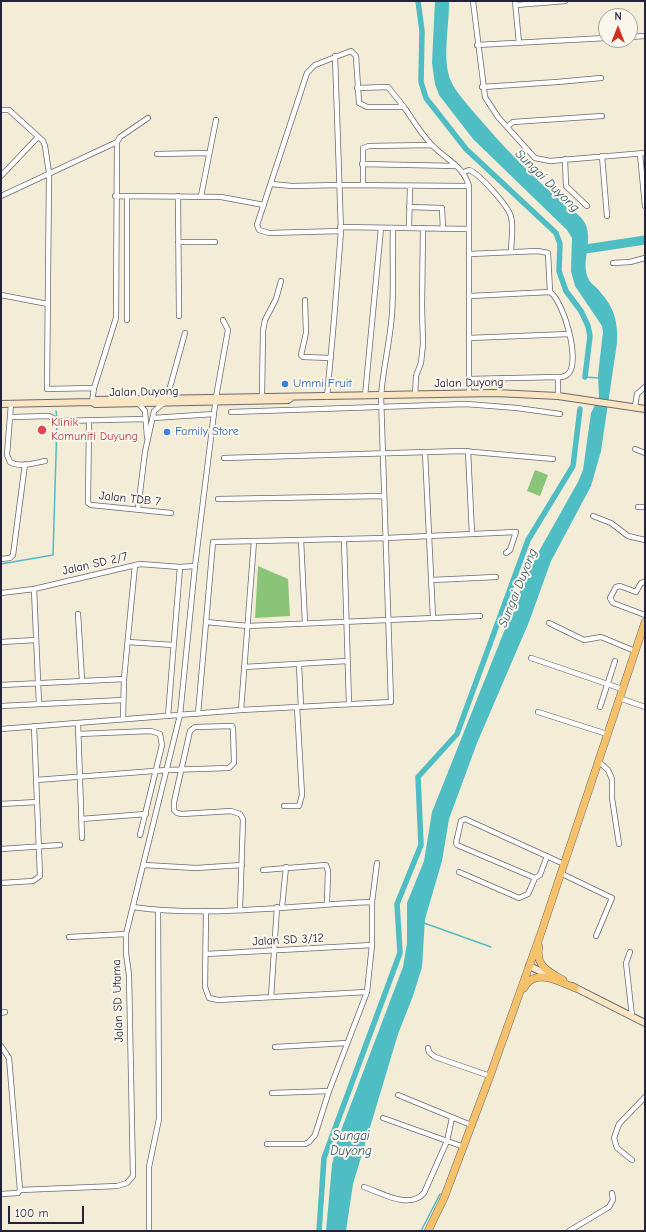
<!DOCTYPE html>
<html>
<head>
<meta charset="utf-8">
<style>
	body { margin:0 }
	#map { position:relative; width:646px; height:1232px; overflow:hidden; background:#f3ecd6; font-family:"Comic Neue",sans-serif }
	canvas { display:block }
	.frame { position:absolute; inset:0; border:2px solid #22223b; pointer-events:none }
	.north { position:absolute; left:598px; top:8px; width:40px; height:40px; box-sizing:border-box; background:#fbf7ec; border:1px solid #a4a2a5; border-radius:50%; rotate:0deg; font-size:11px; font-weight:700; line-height:16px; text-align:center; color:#22223b }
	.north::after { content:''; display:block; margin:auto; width:14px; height:18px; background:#c8321e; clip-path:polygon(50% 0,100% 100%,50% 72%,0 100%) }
	.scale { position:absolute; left:8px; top:1206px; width:76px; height:18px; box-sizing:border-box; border:2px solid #22223b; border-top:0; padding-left:5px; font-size:12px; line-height:14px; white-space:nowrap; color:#22223b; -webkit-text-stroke:3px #fbf7ec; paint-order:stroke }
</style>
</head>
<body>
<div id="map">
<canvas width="646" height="1232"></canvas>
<div class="frame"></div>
<div class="north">N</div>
<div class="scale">100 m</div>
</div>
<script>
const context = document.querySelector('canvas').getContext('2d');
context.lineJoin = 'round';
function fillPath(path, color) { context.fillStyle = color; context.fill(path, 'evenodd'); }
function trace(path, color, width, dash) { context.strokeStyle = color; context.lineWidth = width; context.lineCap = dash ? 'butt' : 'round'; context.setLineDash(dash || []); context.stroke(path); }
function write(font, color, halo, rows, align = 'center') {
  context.font = font + ' "Comic Neue",sans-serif'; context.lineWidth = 4; context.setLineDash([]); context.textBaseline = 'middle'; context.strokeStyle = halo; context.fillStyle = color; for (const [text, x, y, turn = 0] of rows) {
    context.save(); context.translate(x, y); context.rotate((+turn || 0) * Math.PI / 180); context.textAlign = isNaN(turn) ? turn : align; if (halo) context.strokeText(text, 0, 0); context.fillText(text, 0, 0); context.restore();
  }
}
fillPath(new Path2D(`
	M 535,470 L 548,475 L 540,496 L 527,491 Z
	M 258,566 L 288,579 L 290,616 L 255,618 Z`), '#8ac478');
fillPath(new Path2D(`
	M 435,1 L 449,1 L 449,4 C 449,27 443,54 449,76 C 453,89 463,99 471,109 C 494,136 518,162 544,186 C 556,198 572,207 583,220 C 596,238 579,262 589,280 C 592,285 598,288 601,293 C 615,309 618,323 617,343 L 601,451 L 591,486 L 551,561 L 529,622 L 477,743 L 449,819 L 442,861 L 425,919 L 422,967 L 413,996 L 398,1034 L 353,1184 L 346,1231 L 326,1231 L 332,1165 L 337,1141 L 403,967 L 407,943 L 407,903 L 424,861 L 432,812 L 529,569 L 578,482 L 583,470 L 591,413 L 599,397 L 598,375 L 603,332 L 602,326 L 575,286 L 571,271 L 572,238 L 567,230 L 473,139 L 439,95 L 435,84 L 432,63 Z`), '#4fbdc4');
trace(new Path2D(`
	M 585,377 L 599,378
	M 56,411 L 57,418
	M 1,564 L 53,555 L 57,422
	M 424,923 L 491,947
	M 421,1231 L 440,1194`), '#4fbdc4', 1.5);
trace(new Path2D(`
	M 418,1 L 422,31 L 421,82 L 426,98 L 466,149 L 556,233 L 560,244 L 559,271 L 566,291 L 581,311 L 588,326 L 590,336 L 585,377
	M 319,1231 L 324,1158 L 400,953 L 397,904 L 421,845 L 418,777 L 457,734 L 528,540 L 573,466 L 580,409`), '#4fbdc4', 5.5);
trace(new Path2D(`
	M 579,250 L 645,240`), '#4fbdc4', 9);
const minor = new Path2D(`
	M 473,1 L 485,97 L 498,117 L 535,158 L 550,161 L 645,153
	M 515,1 L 519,43
	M 516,5 L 565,1
	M 630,37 L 645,36
	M 477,45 L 606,38
	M 482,87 L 557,82 L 601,78
	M 357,88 L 388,87 L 404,107
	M 1,110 L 9,110 L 43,141 L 45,146 L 49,173 L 47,389 L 94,388
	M 507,127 L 513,122 L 602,116
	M 157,154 L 209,153
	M 640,154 L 645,206
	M 602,156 L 607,216
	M 565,159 L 566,186 L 587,206
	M 362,164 L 456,166
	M 464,172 L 469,170 C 479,173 509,207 511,217 C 514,228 511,241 511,252
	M 1,176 L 38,137
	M 271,184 L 292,186 L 340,185 L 469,186
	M 363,185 L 363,148 L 369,146 L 432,145
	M 1,196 L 117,142
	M 115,196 L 221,197 L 264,205
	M 127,196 L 127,320
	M 178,196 L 179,316
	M 201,196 L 216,120
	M 409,207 L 442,208 L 443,229
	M 340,227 L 469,229
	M 409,228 L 410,186
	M 341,231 L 269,233 L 259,230 L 257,225 L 307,73 L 315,65 L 351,51 L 356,56 L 359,103 L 367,107 L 404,107 C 413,120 421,134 432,145 C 446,160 463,165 469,186 L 469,393
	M 178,242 L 215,242
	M 470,254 L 538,251 L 548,253 L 550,292 C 564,302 580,359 569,373 C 566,377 562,377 558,377 L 558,396
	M 613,263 L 630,262 L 645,258
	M 1,295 L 48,304
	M 470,296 L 550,292
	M 305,300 L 306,333 L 301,355 L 303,357 L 331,358
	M 469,338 L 569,334
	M 468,379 L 558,377
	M 415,395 L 416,376 L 421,363 L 423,344 L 422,307 L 423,228
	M 262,396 L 263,330 L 265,320 L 276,299 L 281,281
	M 365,396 L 381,228
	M 327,397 L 334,320 L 341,231 L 335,56
	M 167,398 L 185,333
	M 92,402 L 94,388 L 116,318 L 117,142 L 120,137 L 148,118
	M 11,404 L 7,455 L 10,462 C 20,468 34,463 45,461
	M 139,404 L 145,411 L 147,437
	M 635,407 L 637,394 L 645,387
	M 231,412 L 466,404 L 517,408 L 560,414
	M 12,417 L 49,416 L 59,421 L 145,419
	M 153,418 L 214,414
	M 89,421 L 88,503 L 91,505 L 171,513
	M 635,449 L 645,453
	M 468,451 L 472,534
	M 425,452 L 433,618
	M 224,458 L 462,451 L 553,459
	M 218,499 L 384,496
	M 638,507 L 645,507
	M 138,509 L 145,452 L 154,411 L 164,403
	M 593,516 L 611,523 L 628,536 L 645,540
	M 344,539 L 349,704
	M 301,540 L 305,623
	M 1,559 L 10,558 L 13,555 L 25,464
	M 432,580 L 496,577
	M 645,582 L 641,583 L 636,592 L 620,586 L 616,587 L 610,598 L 613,603 L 645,615
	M 34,589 L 39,704
	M 1,593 L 34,589 L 140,564 L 180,567 L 195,566
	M 78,614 L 82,680
	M 206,622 L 248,626 L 480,616
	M 549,623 L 584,640 L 601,637 L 635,651
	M 1,642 L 36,640
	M 128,642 L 173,645
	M 531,658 L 622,689
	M 299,664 L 301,707
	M 244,667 L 347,661
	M 1,685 L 124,679
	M 619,698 L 645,707
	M 1,706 L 123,700
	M 600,707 L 615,661
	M 241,710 L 254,541
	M 538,712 L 607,734
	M 198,714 L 213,542 L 386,538 L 516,532 L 510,550 L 506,553
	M 168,716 L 180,567
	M 123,719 L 124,679 L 135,565
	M 78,723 L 82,838
	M 1,729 L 241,710 L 391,702 L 381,396 C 383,368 390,342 392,314 C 394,285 392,256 393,228
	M 78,734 L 151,731 L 160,734 L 162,745 L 140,835
	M 598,761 L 608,770 L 612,779 L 612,798 L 619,844
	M 36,780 L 167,770 L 229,768 L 234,763 L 233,728 L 232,726 L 195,727 L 190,731 L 174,802 L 174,810 L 177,813 L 182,814 L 231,811 L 240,814 L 243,819 L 240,909
	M 1,804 L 37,802
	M 284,806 L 299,806 L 302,795 L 297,707
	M 81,819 L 146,814
	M 1,849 L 60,845
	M 547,856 L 540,875 L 535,878 L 457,845 L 456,843 L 461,821 L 465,819 L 564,864
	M 144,865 L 196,868 L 242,865
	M 263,870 L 326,865 L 328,871 L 327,903
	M 459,872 L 519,898 L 528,894 L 535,878
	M 560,873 L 612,898 L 596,936
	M 1,883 L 33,881 L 40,876 L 34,726
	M 133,907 C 208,918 295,905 372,902
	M 282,907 L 286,867
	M 206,911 L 205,987 L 209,998 L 218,1000 L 367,992
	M 69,937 L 126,934
	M 630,952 L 626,963 L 632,1016
	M 206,954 L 372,945
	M 271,997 L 277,907
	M 1,1013 L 5,1012
	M 1,1046 L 9,1058 L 20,1190
	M 275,1047 L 347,1043
	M 428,1048 L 429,1052 L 435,1057 L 490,1076
	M 272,1093 L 329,1091
	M 398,1095 L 471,1125
	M 383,1118 L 464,1147
	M 267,1144 L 305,1144 L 309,1142 L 315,1135 L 329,1091 L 367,992 L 372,945 L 372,902 L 377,863
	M 632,1160 L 617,1148 L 614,1138 L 619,1124 L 645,1097
	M 364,1187 C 382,1193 409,1210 424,1193 L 447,1141 L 452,1118
	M 20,1190 L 117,1186 L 127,1183 L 133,1176 L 129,975 L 126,953 L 126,934 L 180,715 L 195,566 L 216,397 L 228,330 L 223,320
	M 1,1194 L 18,1193 L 20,1190
	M 149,1231 L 149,1167 L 159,1119 L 158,910
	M 569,1231 L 609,1207 L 613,1200 L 612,1193`);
const secondary = new Path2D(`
	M 92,402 L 95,404 L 288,400 L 292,397
	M 1,404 L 92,402 L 95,400 L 496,393 L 558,396 L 645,409
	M 529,966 L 553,977
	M 572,986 L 645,1023`);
const primary = new Path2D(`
	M 539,947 C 535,966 549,972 563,980
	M 524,988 C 534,967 560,982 575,988
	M 428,1231 L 444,1198 L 490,1076 L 541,933 L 645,622`);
trace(minor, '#6b6971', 6);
trace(secondary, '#6b6971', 8);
trace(primary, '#6b6971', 8);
trace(minor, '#fff', 4.5);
trace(secondary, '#fbe6c4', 6);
trace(primary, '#f5c16b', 7);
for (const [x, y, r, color] of [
	[285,384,4,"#3f7fe0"],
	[42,430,5,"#e0444e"],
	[167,432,4,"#3f7fe0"]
]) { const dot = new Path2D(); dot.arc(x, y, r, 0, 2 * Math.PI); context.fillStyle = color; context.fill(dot); trace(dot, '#fbf7ec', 1.5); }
write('12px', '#22223b', '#fbf7ec', [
	["Jalan Duyong",469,383,-1],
	["Jalan Duyong",144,392,-1],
	["Jalan TDB 7",130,499,6],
	["Jalan SD 2/7",95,564,-13],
	["Jalan SD 3/12",288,940,-3],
	["Jalan SD Utama",118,1001,-92]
]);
write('12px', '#366cbe', '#fbf7ec', [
	["Ummi Fruit",293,384],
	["Family Store",175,432]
], 'left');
write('12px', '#be3a42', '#fbf7ec', [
	["Klinik",51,423],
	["Komuniti Duyung",51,437]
], 'left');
write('italic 13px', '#32586b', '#fbf7ec', [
	["Sungai Duyong",547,181,44],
	["Sungai Duyong",518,588,-68],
	["Sungai",351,1136],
	["Duyong",351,1151]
]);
</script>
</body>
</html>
